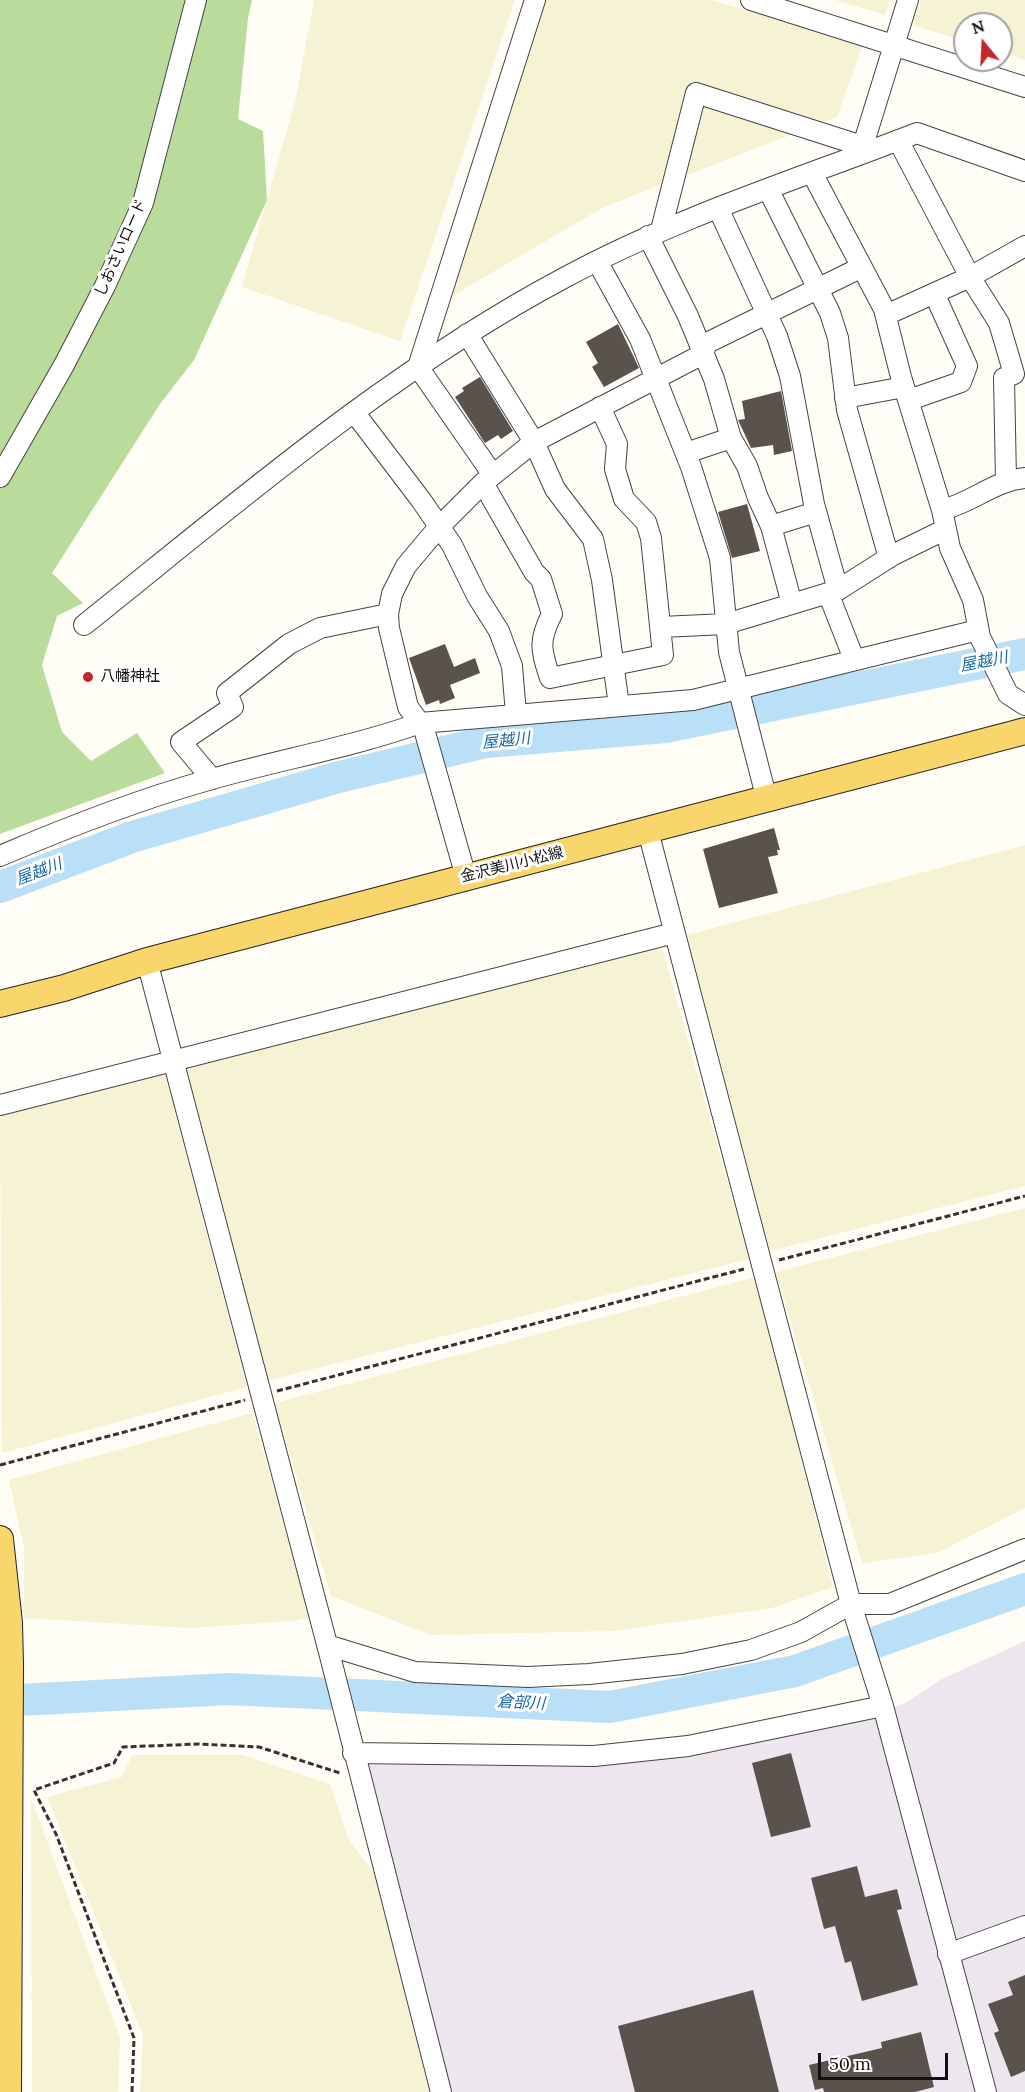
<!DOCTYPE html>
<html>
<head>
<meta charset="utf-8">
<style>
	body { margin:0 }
	#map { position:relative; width:1025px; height:2092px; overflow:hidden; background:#fffdf5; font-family:Lora,serif }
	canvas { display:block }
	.north { position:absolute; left:953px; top:12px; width:60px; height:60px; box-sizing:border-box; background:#fff; border:2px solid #a0a0a0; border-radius:50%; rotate:342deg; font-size:16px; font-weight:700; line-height:24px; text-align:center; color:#111 }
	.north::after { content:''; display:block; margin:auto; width:21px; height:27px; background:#c4262e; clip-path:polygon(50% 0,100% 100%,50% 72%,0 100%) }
	.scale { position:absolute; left:818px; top:2053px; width:130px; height:27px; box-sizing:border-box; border:3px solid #111; border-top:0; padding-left:8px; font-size:18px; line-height:21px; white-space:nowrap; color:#111; -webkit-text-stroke:4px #fff; paint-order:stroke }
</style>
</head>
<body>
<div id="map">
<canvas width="1025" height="2092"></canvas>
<div class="north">N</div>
<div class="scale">50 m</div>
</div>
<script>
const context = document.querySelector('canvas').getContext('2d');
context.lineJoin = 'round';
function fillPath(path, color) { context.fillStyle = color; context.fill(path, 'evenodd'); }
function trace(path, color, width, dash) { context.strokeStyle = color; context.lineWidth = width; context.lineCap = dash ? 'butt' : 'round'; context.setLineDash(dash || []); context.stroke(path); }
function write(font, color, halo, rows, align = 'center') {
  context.font = font + ' Lora,"Noto Sans JP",serif'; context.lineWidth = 6; context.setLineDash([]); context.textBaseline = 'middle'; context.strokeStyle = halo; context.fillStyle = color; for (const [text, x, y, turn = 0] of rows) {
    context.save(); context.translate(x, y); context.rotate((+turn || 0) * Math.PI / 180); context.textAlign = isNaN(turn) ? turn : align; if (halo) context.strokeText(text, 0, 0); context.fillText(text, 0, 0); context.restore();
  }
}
fillPath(new Path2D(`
	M 1025,1641 L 1025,2092 L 446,2092 L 363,1764 L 531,1766 L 718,1752 L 904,1704 L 942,1679 Z`), '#eee6ef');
fillPath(new Path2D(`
	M 314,0 L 515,0 L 400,341 L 242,287 L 295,102 Z
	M 546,0 L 711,0 L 863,44 L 837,117 L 604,207 L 440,303 Z
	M 835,0 L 890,0 L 885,15 Z
	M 921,0 L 1025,0 L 1025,60 L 1001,52 L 1001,24 L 965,24 L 965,41 L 912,25 Z
	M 1025,845 L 1025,1186 L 770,1251 L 687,935 Z
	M 661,944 L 749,1259 L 266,1381 L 184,1066 Z
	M 164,1070 L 247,1387 L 2,1453 L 0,1117 Z
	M 1025,1208 L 1025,1508 L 937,1553 L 862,1563 L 776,1272 Z
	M 756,1277 L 833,1587 L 772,1608 L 614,1631 L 431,1635 L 331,1596 L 275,1403 Z
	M 252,1413 L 310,1617 L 293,1621 L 191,1628 L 24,1618 L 24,1548 L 9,1480 Z
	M 132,1755 L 243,1755 L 330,1784 L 348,1838 L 375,1875 L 430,2092 L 140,2092 L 143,2035 L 47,1797 L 122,1777 Z
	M 31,1798 L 120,2037 L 118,2092 L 32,2092 Z`), '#f6f3d4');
fillPath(new Path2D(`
	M 0,0 L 252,0 L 248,18 L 238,119 L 263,131 L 267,200 L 194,360 L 160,404 L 52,573 L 83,603 L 57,616 L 42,665 L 62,732 L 91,761 L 137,733 L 165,773 L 0,834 Z`), '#b9dc9c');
trace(new Path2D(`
	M 0,887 L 132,837 L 339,777 L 486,742 L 665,727 L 1025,654
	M 0,1701 L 229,1689 L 610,1707 L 795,1671 L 1025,1589`), '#b9e0f7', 32);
fillPath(new Path2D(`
	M 618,324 L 639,368 L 604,387 L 592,367 L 598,363 L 586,342 Z
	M 480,377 L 513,431 L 501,439 L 498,435 L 485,443 L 455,397 L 464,391 L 462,388 Z
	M 781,391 L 792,451 L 774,455 L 773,445 L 751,448 L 738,420 L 745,419 L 742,401 Z
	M 747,504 L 760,551 L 732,558 L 718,512 Z
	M 445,644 L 454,667 L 475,658 L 480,673 L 450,685 L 455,698 L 440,704 L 439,700 L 426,705 L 409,658 Z
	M 774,828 L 780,850 L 777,850 L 778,855 L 768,857 L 778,893 L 719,908 L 703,849 Z
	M 791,1753 L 811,1827 L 771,1837 L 752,1763 Z
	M 857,1866 L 865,1897 L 897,1889 L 902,1909 L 897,1910 L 918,1985 L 862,2001 L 851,1961 L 845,1963 L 835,1926 L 824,1929 L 811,1878 Z
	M 1025,1975 L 1025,2071 L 1011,2077 L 994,2033 L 999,2031 L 988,2004 L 1013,1995 L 1008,1982 Z
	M 753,1990 L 779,2092 L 635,2092 L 618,2026 Z
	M 921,2032 L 934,2087 L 915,2092 L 824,2092 L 823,2088 L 815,2090 L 809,2065 L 882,2048 L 881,2042 Z`), '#5a524d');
const minor = new Path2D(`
	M 751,0 L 1025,87
	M 898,140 L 970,277 L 999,323 L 1014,374 L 1004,378 L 1006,480
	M 861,152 L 908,0
	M 812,173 L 884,309 L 901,377 L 942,510 L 950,548 L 973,600 L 980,637 L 1008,694 L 1025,705
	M 768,189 L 830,313 L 838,338 L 847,410 L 889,558
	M 718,208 L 777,336 L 790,376 L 814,504 L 838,590
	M 661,230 L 696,93 L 862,146
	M 648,236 L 688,316 L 714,379 L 731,438 L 747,466 L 758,498 L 771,526 L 792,604
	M 597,261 L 640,339 L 691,467 L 720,558 L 729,652 L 767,800
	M 886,315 L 970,277 L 1025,246
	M 467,334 L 534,442 L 555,489 L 593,539 L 602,580 L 619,706
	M 418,367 L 535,0
	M 418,367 L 493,475
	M 845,398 L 904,387
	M 909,400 L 961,382 L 967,366 L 934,293
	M 354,412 L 421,500 L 452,545 L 477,596 L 499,631 L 512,666 L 516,714
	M 686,453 L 731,438
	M 0,477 L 64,365 L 105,286 L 143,203 L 196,0
	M 483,483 L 534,572 L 541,579 L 552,614 C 538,641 541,650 550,678 L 663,655 L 651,538 L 646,522 L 624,499 L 615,469 L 617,444 L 600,407
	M 942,510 C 974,502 993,481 1025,478
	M 771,526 L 816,512
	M 828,593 L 854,659
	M 84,625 C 238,502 389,371 564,278 C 676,217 799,179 917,133 L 1025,171
	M 661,627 L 726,624 L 838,590 L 893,555 L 946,529
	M 212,779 L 181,742 L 233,707 L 227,693 L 289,644 L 320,628 L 388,614
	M 648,831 L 851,1604 L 883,1706 L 986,2092
	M 0,856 C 68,827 134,801 205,781 C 276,760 350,748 420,723 L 693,700 L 978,630
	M 466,877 L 424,729 L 408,707 L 389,628 L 388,614 L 392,594 L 406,566 L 438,528 L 483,483 L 534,442 L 703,354 L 707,343 L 862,267
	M 147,961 L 329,1652 L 441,2092
	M 0,1105 L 674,933
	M 327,1645 L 415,1672 L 528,1677 L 589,1674 L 682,1664 L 751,1650 L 801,1632 L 851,1604 L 890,1604 L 1025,1549
	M 353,1753 L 594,1756 L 688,1746 L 883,1706
	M 948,1954 L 1025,1926`);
const major = new Path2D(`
	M 0,1004 L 64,988 L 147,961 L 1025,731
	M 0,1539 L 9,1623 L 10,1664 L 8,2092`);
trace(minor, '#444', 22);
trace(major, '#222', 28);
trace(new Path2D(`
	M 779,1260 L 1025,1196
	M 277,1391 L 744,1269
	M 0,1465 L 245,1400
	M 132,2092 L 134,2038 L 56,1834 L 34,1790 L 114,1763 L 123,1747 L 199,1744 L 259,1747 L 340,1773`), '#333', 3, [6, 3]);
trace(minor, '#fff', 20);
trace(major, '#f9d66b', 26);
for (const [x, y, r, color] of [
	[88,677,6,"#c4262e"]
]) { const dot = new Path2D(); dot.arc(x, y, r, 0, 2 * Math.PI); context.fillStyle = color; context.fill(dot); trace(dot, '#fff', 2); }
write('15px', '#111', '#fff', [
	["しおさいロード",121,248,-66],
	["金沢美川小松線",512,865,-14]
]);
write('15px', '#111', '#fff', [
	["八幡神社",100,677]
], 'left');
write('italic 16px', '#1768a6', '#fff', [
	["屋越川",984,662,-11],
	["屋越川",506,741,-6],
	["屋越川",39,872,-21],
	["倉部川",521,1703,3]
]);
</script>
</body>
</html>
